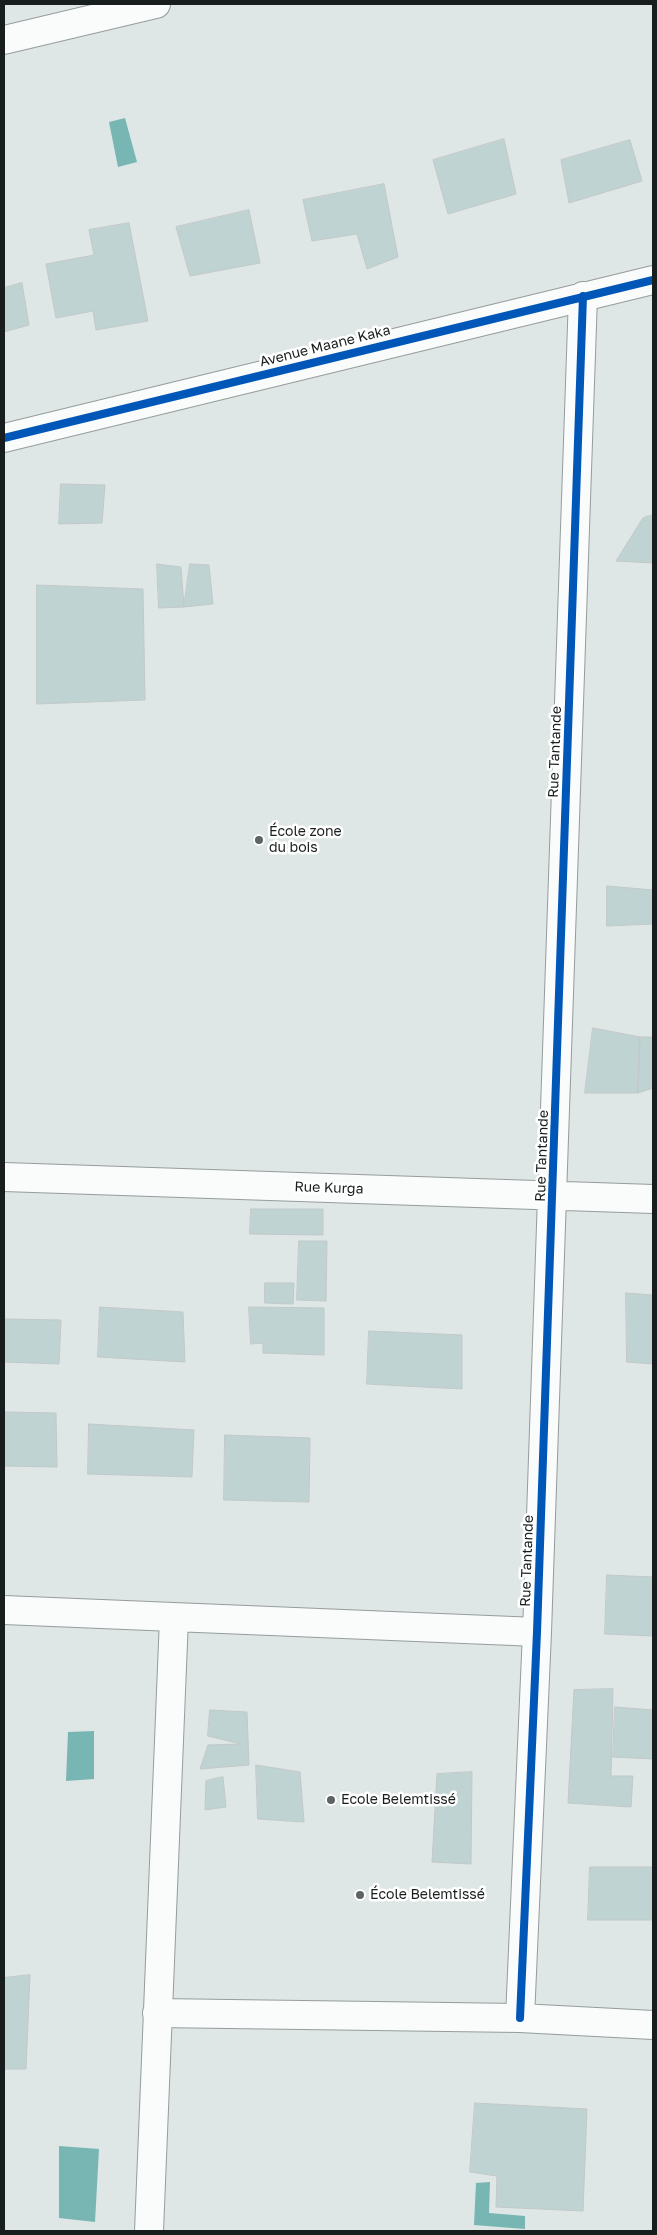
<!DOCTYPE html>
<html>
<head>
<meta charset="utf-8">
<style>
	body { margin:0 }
	#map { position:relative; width:657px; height:2235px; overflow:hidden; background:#dee6e6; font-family:"Golos Text",sans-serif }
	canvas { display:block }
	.frame { position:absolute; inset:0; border:5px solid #181e1d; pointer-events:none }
</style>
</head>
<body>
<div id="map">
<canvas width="657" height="2235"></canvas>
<div class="frame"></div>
</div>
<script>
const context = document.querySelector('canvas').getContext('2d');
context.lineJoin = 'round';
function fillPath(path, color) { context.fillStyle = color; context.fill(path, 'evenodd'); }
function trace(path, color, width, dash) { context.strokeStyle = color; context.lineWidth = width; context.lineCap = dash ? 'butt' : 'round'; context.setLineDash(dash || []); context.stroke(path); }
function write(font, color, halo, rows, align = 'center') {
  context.font = font + ' "Golos Text",sans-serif'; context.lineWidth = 5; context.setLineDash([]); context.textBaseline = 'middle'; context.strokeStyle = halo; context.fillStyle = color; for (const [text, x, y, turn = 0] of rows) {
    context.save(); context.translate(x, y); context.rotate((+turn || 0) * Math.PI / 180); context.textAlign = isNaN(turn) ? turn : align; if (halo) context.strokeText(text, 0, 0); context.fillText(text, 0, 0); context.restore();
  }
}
fillPath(new Path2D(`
	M 125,118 L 137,162 L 118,167 L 109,122 Z
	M 94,1731 L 94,1779 L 66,1781 L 68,1732 Z
	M 59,2146 L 99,2149 L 95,2222 L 59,2218 Z
	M 490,2182 L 489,2213 L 525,2216 L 525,2229 L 474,2225 L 476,2183 Z`), '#78b6b3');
const building = new Path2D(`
	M 504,139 L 516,194 L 448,214 L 433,160 Z
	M 630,140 L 642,181 L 569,203 L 561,160 Z
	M 384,184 L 398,257 L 367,269 L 357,234 L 312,241 L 303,200 Z
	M 249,210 L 260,263 L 190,276 L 176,227 Z
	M 129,223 L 148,321 L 96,330 L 93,311 L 56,318 L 46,264 L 94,255 L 89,230 Z
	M 22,283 L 29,325 L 4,332 L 4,288 Z
	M 61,484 L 105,485 L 102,523 L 59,524 Z
	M 653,515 L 653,563 L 616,561 L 643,518 Z
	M 157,564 L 181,567 L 184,607 L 159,608 Z
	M 190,564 L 209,565 L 213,604 L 184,607 Z
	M 37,585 L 143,589 L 145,700 L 37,704 Z
	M 607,886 L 653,890 L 653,924 L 607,926 Z
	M 593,1028 L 640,1037 L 638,1093 L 585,1093 Z
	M 640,1037 L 653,1037 L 653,1088 L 638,1093 Z
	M 251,1209 L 323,1209 L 323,1235 L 250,1234 Z
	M 299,1241 L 327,1241 L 326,1301 L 297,1300 Z
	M 265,1283 L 294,1283 L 293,1304 L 265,1303 Z
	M 626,1293 L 653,1295 L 653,1364 L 627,1362 Z
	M 100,1307 L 183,1312 L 185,1362 L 98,1357 Z
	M 249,1307 L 324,1308 L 324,1355 L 263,1353 L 263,1343 L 251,1344 Z
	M 4,1319 L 61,1320 L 59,1364 L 4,1362 Z
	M 369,1331 L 462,1335 L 462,1389 L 367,1384 Z
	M 4,1412 L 56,1413 L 57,1467 L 4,1466 Z
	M 89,1424 L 194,1430 L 192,1477 L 88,1474 Z
	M 225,1435 L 310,1438 L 309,1502 L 224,1500 Z
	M 607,1575 L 653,1577 L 653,1636 L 605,1634 Z
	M 613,1689 L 611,1776 L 633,1776 L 631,1807 L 568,1803 L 574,1690 Z
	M 615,1707 L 653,1710 L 653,1759 L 613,1757 Z
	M 210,1710 L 247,1712 L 249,1765 L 200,1769 L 208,1745 L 241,1744 L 208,1736 Z
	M 256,1765 L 300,1772 L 304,1822 L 258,1819 Z
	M 472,1772 L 471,1864 L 432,1862 L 437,1774 Z
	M 223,1777 L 226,1807 L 205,1810 L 206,1781 Z
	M 590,1867 L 653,1867 L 653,1920 L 588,1920 Z
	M 30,1975 L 26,2069 L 4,2069 L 4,1978 Z
	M 475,2103 L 587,2109 L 583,2211 L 496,2207 L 497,2176 L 470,2172 Z`);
fillPath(building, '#bfd3d2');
trace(building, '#c2c8c8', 1);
const minor = new Path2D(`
	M 4,438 L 653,280
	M 4,1177 L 653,1199
	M 4,1610 L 537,1632
	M 157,2013 L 520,2018 L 653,2025
	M 520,2018 L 537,1632 L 583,296
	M 149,2231 L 174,1618`);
const highway = new Path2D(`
	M 4,40 L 156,4`);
trace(minor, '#969c9c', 30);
trace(highway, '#969c9c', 30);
trace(minor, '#fafbfb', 28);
trace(highway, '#fafbfb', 28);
trace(new Path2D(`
	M 4,438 L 653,280
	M 520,2018 L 537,1632 L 583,296`), '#0057b8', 8);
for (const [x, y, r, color] of [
	[259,840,5,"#5d6463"],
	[331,1800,5,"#5d6463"],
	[360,1895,5,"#5d6463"]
]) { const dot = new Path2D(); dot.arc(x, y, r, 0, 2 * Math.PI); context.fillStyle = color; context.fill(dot); trace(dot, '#fff', 2); }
write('14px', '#181e1d', '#fff', [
	["Avenue Maane Kaka",325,346,-14],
	["Rue Tantande",555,752,-88],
	["Rue Tantande",542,1156,-88],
	["Rue Kurga",329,1188,2],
	["Rue Tantande",527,1561,-88]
]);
write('14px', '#181e1d', '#fff', [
	["École zone",269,832],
	["du bois",269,848],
	["Ecole Belemtissé",341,1800],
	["École Belemtissé",370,1895]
], 'left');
</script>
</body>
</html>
